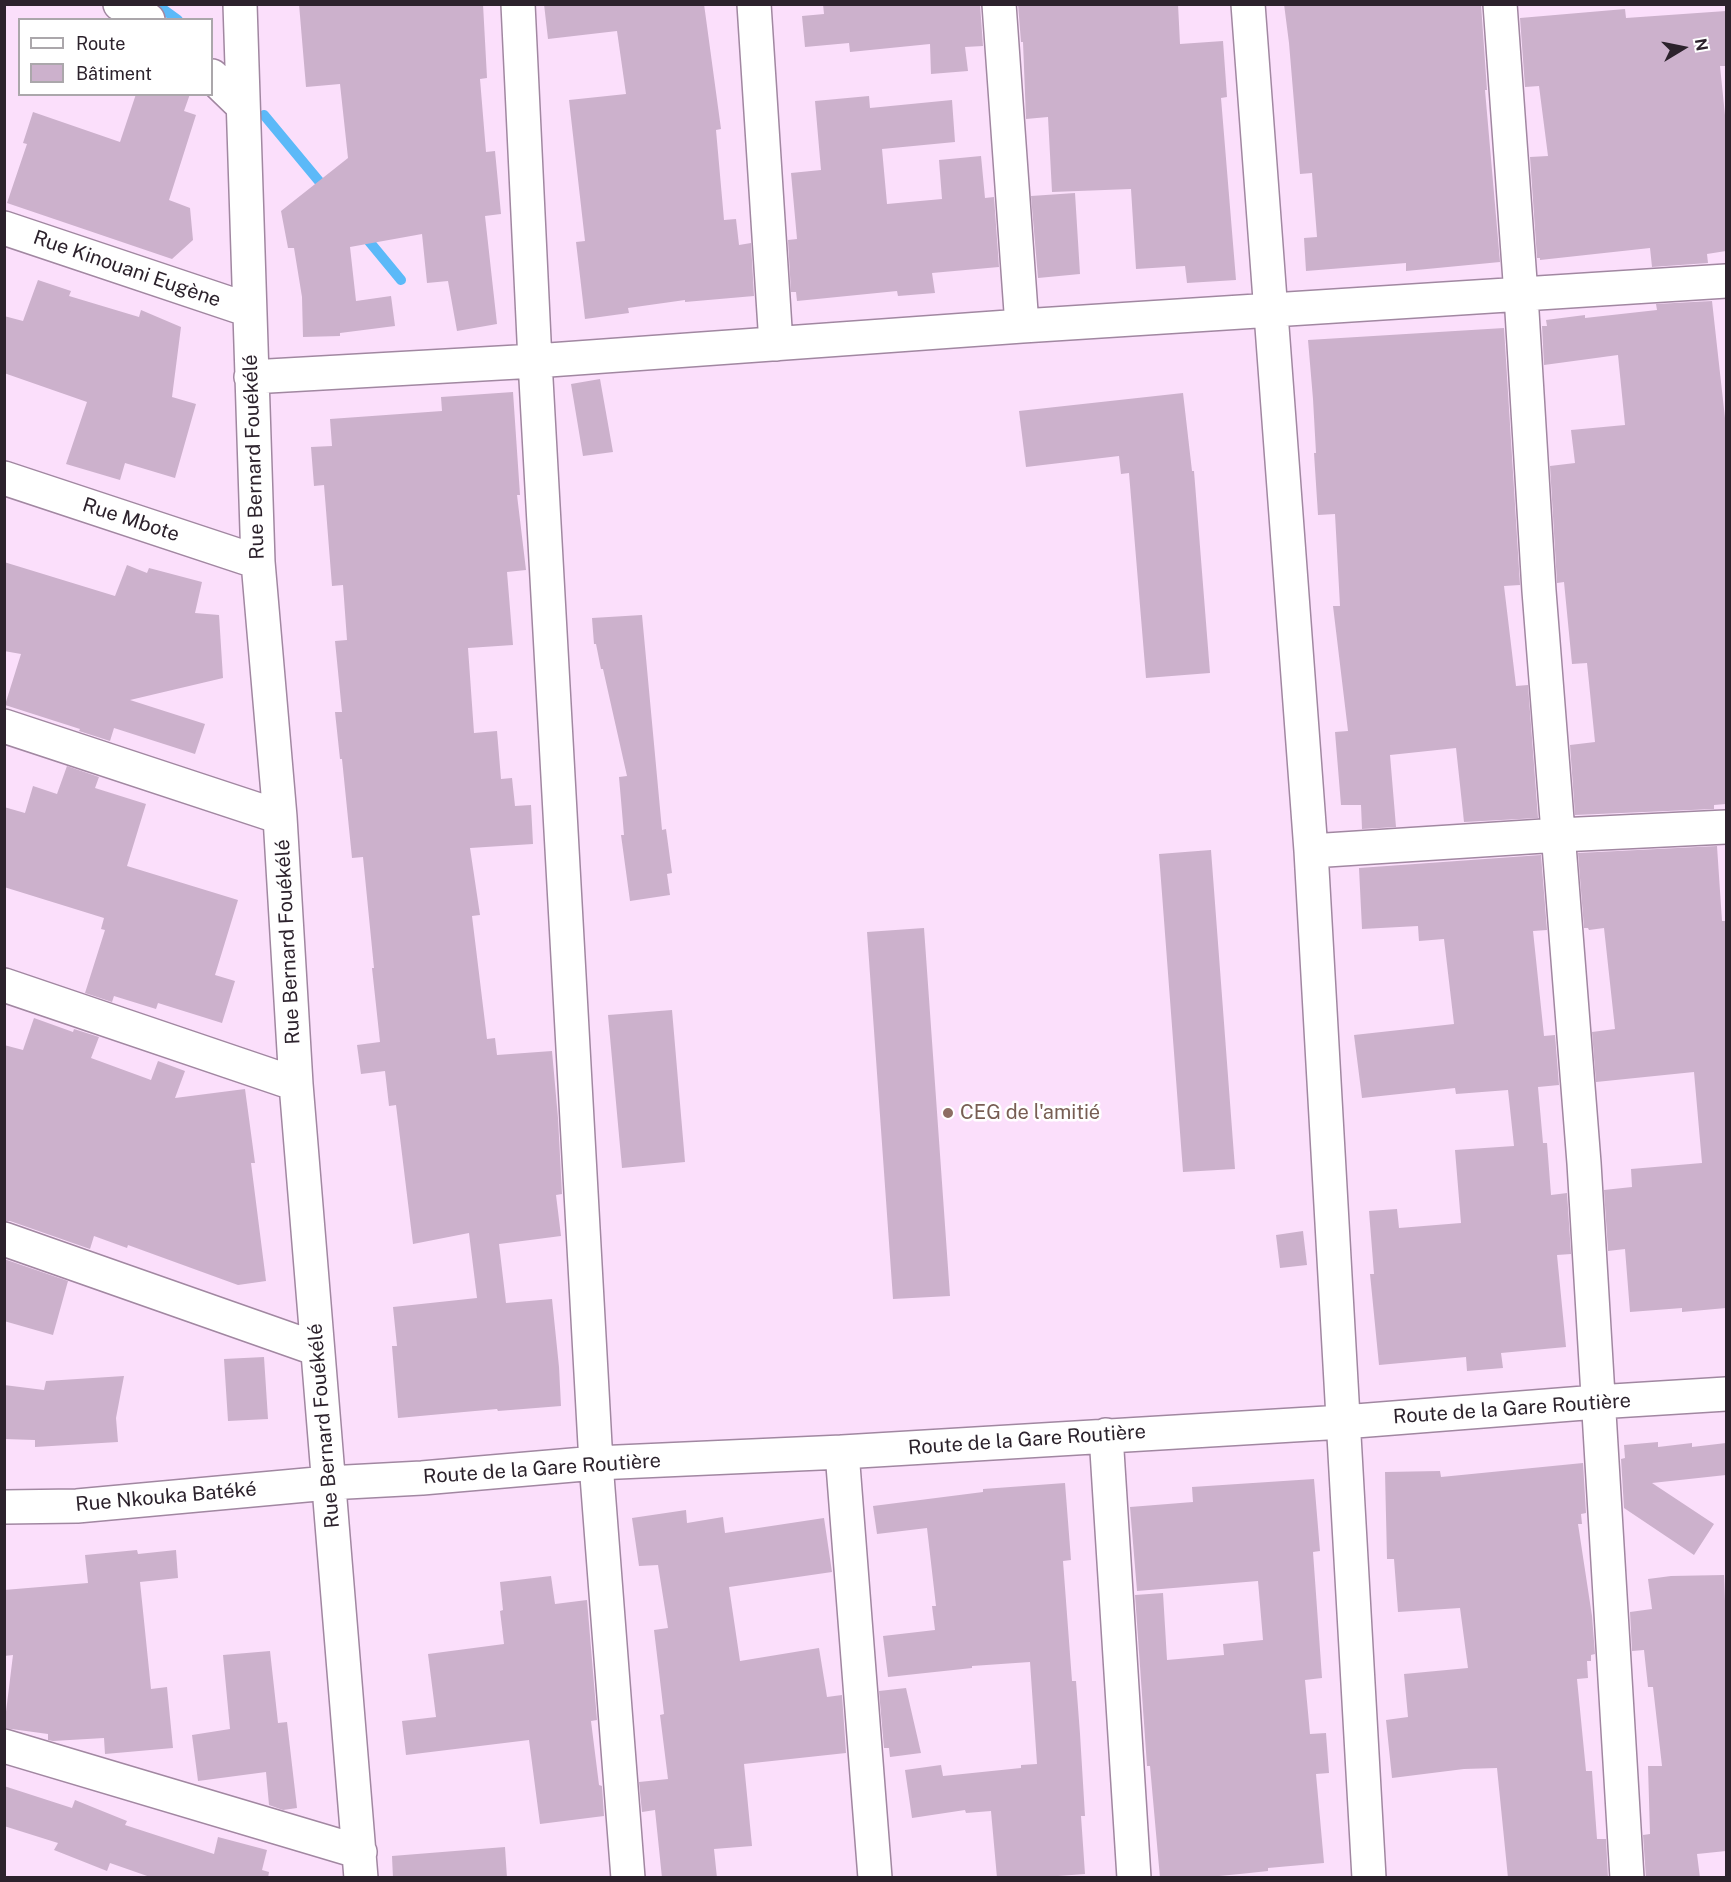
<!DOCTYPE html>
<html>
<head>
<meta charset="utf-8">
<style>
	body { margin:0 }
	#map { position:relative; width:1731px; height:1882px; overflow:hidden; background:#fbdffb; font-family:"Public Sans",sans-serif }
	canvas { display:block }
	.frame { position:absolute; inset:0; border:6px solid #2c222c; pointer-events:none }
	.legend { position:absolute; left:18px; top:18px; width:195px; height:78px; box-sizing:border-box; background:#fff; border:2px solid #aba7ab; margin:0; padding:8px 10px; list-style:none; font-size:18px; color:#2c222c }
	.legend li { display:flex; align-items:center; gap:12px; height:30px }
	.legend b { width:30px; border:2px solid #aba7ab }
	.north { position:absolute; left:1653px; top:18px; width:60px; height:60px; -webkit-text-stroke:4px #fff; paint-order:stroke; rotate:80deg; font-size:16px; font-weight:700; line-height:24px; text-align:center; color:#2c222c }
	.north::after { content:''; display:block; margin:auto; width:21px; height:27px; background:#2c222c; clip-path:polygon(50% 0,100% 100%,50% 72%,0 100%) }
</style>
</head>
<body>
<div id="map">
<canvas width="1731" height="1882"></canvas>
<div class="frame"></div>
<ul class="legend">
<li><b style="height:8px;background:#fff"></b>Route</li>
<li><b style="height:16px;background:#ccb1cc"></b>Bâtiment</li>
</ul>
<div class="north">N</div>
</div>
<script>
const context = document.querySelector('canvas').getContext('2d');
context.lineJoin = 'round';
function trace(path, color, width, dash) { context.strokeStyle = color; context.lineWidth = width; context.lineCap = dash ? 'butt' : 'round'; context.setLineDash(dash || []); context.stroke(path); }
function fillPath(path, color) { context.fillStyle = color; context.fill(path, 'evenodd'); }
function write(font, color, halo, rows, align = 'center') {
  context.font = font + ' "Public Sans",sans-serif'; context.lineWidth = 5; context.setLineDash([]); context.textBaseline = 'middle'; context.strokeStyle = halo; context.fillStyle = color; for (const [text, x, y, turn = 0] of rows) {
    context.save(); context.translate(x, y); context.rotate((+turn || 0) * Math.PI / 180); context.textAlign = isNaN(turn) ? turn : align; if (halo) context.strokeText(text, 0, 0); context.fillText(text, 0, 0); context.restore();
  }
}
trace(new Path2D(`
	M 156,4 L 178,20
	M 264,115 L 328,192
	M 363,234 L 401,280`), '#5cb9f8', 10);
fillPath(new Path2D(`
	M 299,4 L 483,4 L 487,78 L 480,79 L 486,152 L 495,151 L 501,214 L 485,216 L 497,324 L 457,331 L 448,281 L 427,283 L 422,234 L 350,247 L 356,301 L 391,296 L 395,326 L 340,333 L 340,336 L 303,337 L 302,297 L 294,248 L 288,248 L 281,211 L 348,158 L 340,84 L 306,87 Z
	M 544,4 L 704,4 L 721,129 L 716,130 L 724,220 L 736,219 L 739,245 L 751,243 L 754,296 L 685,302 L 685,300 L 628,308 L 629,313 L 585,319 L 576,242 L 585,241 L 569,100 L 626,94 L 617,31 L 548,39 Z
	M 823,4 L 980,4 L 983,46 L 965,47 L 968,71 L 931,74 L 930,44 L 850,52 L 849,43 L 805,47 L 802,16 L 824,14 Z
	M 1018,4 L 1178,4 L 1180,44 L 1223,41 L 1227,97 L 1221,98 L 1236,280 L 1187,283 L 1185,266 L 1136,269 L 1131,189 L 1052,192 L 1048,117 L 1026,119 L 1023,42 L 1021,42 Z
	M 1284,4 L 1481,4 L 1487,90 L 1485,90 L 1500,262 L 1406,271 L 1406,263 L 1306,271 L 1304,238 L 1317,237 L 1312,173 L 1300,174 L 1289,43 Z
	M 1625,9 L 1626,18 L 1726,11 L 1726,66 L 1720,66 L 1726,125 L 1726,251 L 1707,254 L 1708,263 L 1652,267 L 1650,248 L 1540,260 L 1540,258 L 1537,258 L 1530,157 L 1548,156 L 1539,86 L 1525,87 L 1520,18 Z
	M 136,94 L 190,94 L 184,111 L 196,115 L 169,200 L 190,208 L 193,240 L 172,259 L 7,203 L 27,144 L 23,143 L 33,112 L 120,142 Z
	M 869,96 L 870,108 L 952,100 L 955,142 L 882,149 L 887,204 L 942,199 L 939,160 L 981,156 L 985,198 L 994,197 L 999,267 L 932,273 L 935,293 L 898,296 L 897,291 L 797,301 L 796,292 L 791,292 L 788,240 L 797,239 L 791,173 L 821,170 L 815,101 Z
	M 1075,193 L 1080,274 L 1038,278 L 1031,196 Z
	M 38,280 L 71,291 L 69,296 L 139,317 L 141,310 L 181,327 L 172,397 L 196,404 L 175,478 L 125,463 L 120,480 L 66,464 L 87,402 L 4,373 L 4,316 L 23,321 Z
	M 1712,301 L 1725,418 L 1726,417 L 1726,804 L 1714,805 L 1714,809 L 1575,815 L 1570,745 L 1595,742 L 1587,663 L 1572,664 L 1564,582 L 1557,583 L 1550,466 L 1575,463 L 1571,430 L 1625,425 L 1618,355 L 1544,365 L 1542,326 L 1547,326 L 1546,320 L 1585,315 L 1585,318 L 1657,310 L 1656,304 Z
	M 1504,328 L 1520,585 L 1504,586 L 1516,686 L 1528,685 L 1538,818 L 1464,822 L 1456,748 L 1390,755 L 1396,827 L 1362,829 L 1361,805 L 1341,805 L 1335,732 L 1348,731 L 1333,606 L 1340,606 L 1335,514 L 1318,515 L 1314,453 L 1316,453 L 1313,399 L 1308,340 Z
	M 600,379 L 613,452 L 583,456 L 571,384 Z
	M 513,392 L 520,495 L 517,495 L 526,570 L 507,572 L 513,645 L 468,648 L 474,733 L 497,731 L 501,779 L 512,778 L 515,806 L 531,805 L 533,844 L 470,848 L 480,915 L 472,916 L 487,1039 L 495,1038 L 497,1055 L 552,1051 L 558,1118 L 562,1194 L 556,1195 L 561,1236 L 499,1244 L 506,1303 L 552,1299 L 559,1367 L 561,1406 L 498,1411 L 497,1409 L 398,1418 L 392,1346 L 397,1346 L 393,1307 L 477,1298 L 469,1233 L 413,1244 L 396,1105 L 389,1106 L 385,1071 L 361,1074 L 357,1045 L 380,1042 L 372,968 L 374,968 L 363,857 L 352,858 L 342,759 L 340,759 L 335,712 L 342,712 L 335,641 L 347,640 L 343,585 L 332,586 L 324,485 L 314,486 L 311,447 L 332,446 L 330,419 L 442,411 L 441,397 Z
	M 1183,393 L 1192,471 L 1194,471 L 1210,673 L 1146,678 L 1129,473 L 1121,474 L 1119,456 L 1026,467 L 1019,411 Z
	M 4,562 L 115,596 L 127,565 L 147,573 L 149,568 L 202,582 L 195,613 L 219,615 L 223,678 L 130,700 L 205,724 L 195,754 L 114,728 L 110,741 L 79,731 L 80,729 L 5,705 L 21,654 L 4,651 Z
	M 642,615 L 662,830 L 666,829 L 672,873 L 667,874 L 670,895 L 630,901 L 621,835 L 624,835 L 619,777 L 627,776 L 603,669 L 601,669 L 596,644 L 594,644 L 592,618 Z
	M 67,766 L 99,777 L 95,788 L 146,804 L 127,866 L 238,900 L 215,975 L 235,981 L 222,1023 L 158,1003 L 156,1009 L 114,996 L 112,1002 L 85,993 L 105,930 L 101,929 L 104,918 L 4,887 L 4,807 L 25,813 L 33,786 L 57,794 Z
	M 1717,846 L 1722,921 L 1726,921 L 1726,1308 L 1682,1312 L 1682,1308 L 1630,1312 L 1625,1249 L 1608,1251 L 1604,1190 L 1632,1187 L 1631,1169 L 1702,1163 L 1694,1072 L 1596,1082 L 1592,1032 L 1615,1029 L 1604,928 L 1589,930 L 1588,928 L 1584,928 L 1578,853 Z
	M 1211,850 L 1235,1169 L 1183,1172 L 1159,854 Z
	M 1541,855 L 1547,930 L 1533,931 L 1544,1036 L 1555,1035 L 1559,1085 L 1538,1087 L 1543,1143 L 1547,1143 L 1551,1195 L 1567,1193 L 1571,1254 L 1557,1255 L 1566,1347 L 1501,1353 L 1503,1368 L 1467,1371 L 1466,1357 L 1379,1365 L 1370,1274 L 1374,1274 L 1369,1211 L 1397,1209 L 1399,1228 L 1461,1223 L 1455,1150 L 1514,1146 L 1508,1090 L 1456,1094 L 1455,1088 L 1362,1098 L 1354,1035 L 1454,1024 L 1444,939 L 1419,941 L 1418,926 L 1362,929 L 1359,868 Z
	M 924,928 L 950,1296 L 893,1299 L 867,932 Z
	M 672,1010 L 685,1162 L 622,1168 L 608,1015 Z
	M 34,1018 L 73,1032 L 74,1029 L 99,1037 L 91,1058 L 151,1080 L 158,1061 L 185,1071 L 175,1098 L 245,1089 L 255,1163 L 251,1163 L 266,1281 L 238,1285 L 128,1245 L 127,1248 L 94,1236 L 90,1249 L 10,1221 L 4,1221 L 4,1045 L 23,1050 Z
	M 1303,1231 L 1307,1265 L 1280,1268 L 1276,1235 Z
	M 4,1259 L 68,1281 L 53,1335 L 4,1321 Z
	M 264,1357 L 268,1419 L 228,1421 L 224,1359 Z
	M 124,1376 L 116,1418 L 118,1442 L 35,1447 L 35,1440 L 4,1439 L 4,1385 L 44,1390 L 46,1381 Z
	M 1658,1442 L 1658,1447 L 1692,1443 L 1692,1447 L 1726,1443 L 1726,1475 L 1652,1483 L 1714,1524 L 1694,1555 L 1624,1508 L 1621,1459 L 1625,1458 L 1624,1445 Z
	M 1583,1463 L 1586,1513 L 1581,1514 L 1582,1524 L 1578,1524 L 1592,1616 L 1595,1654 L 1591,1655 L 1591,1661 L 1587,1661 L 1588,1678 L 1577,1679 L 1586,1771 L 1592,1771 L 1597,1839 L 1606,1839 L 1608,1878 L 1508,1878 L 1497,1768 L 1464,1769 L 1392,1778 L 1386,1720 L 1408,1717 L 1404,1674 L 1468,1668 L 1460,1608 L 1398,1612 L 1394,1559 L 1387,1559 L 1385,1472 L 1440,1471 L 1441,1477 Z
	M 1314,1479 L 1320,1551 L 1313,1552 L 1322,1678 L 1305,1680 L 1310,1734 L 1326,1733 L 1329,1773 L 1316,1774 L 1324,1863 L 1268,1868 L 1268,1871 L 1240,1874 L 1198,1878 L 1160,1878 L 1150,1766 L 1147,1766 L 1135,1595 L 1163,1593 L 1167,1660 L 1224,1655 L 1223,1644 L 1263,1640 L 1258,1581 L 1137,1591 L 1130,1507 L 1193,1502 L 1192,1487 Z
	M 1065,1483 L 1071,1560 L 1063,1561 L 1072,1681 L 1076,1681 L 1080,1734 L 1085,1816 L 1081,1816 L 1085,1874 L 1031,1878 L 997,1878 L 991,1811 L 966,1813 L 965,1810 L 912,1818 L 905,1770 L 941,1765 L 943,1776 L 1021,1768 L 1021,1765 L 1037,1764 L 1030,1662 L 972,1666 L 972,1668 L 888,1677 L 883,1636 L 935,1630 L 932,1606 L 936,1606 L 927,1528 L 877,1534 L 873,1506 L 983,1492 L 983,1489 Z
	M 686,1510 L 687,1523 L 723,1517 L 725,1533 L 824,1518 L 832,1572 L 729,1587 L 740,1661 L 819,1648 L 827,1697 L 842,1695 L 846,1753 L 744,1764 L 752,1846 L 714,1849 L 717,1878 L 662,1878 L 655,1810 L 642,1812 L 639,1782 L 668,1779 L 660,1715 L 664,1714 L 654,1630 L 668,1628 L 658,1565 L 639,1566 L 632,1518 Z
	M 137,1550 L 138,1554 L 176,1550 L 178,1578 L 140,1582 L 151,1689 L 167,1687 L 173,1748 L 105,1754 L 104,1738 L 53,1741 L 48,1740 L 48,1734 L 4,1728 L 13,1655 L 4,1656 L 4,1590 L 88,1583 L 85,1555 Z
	M 1724,1575 L 1726,1627 L 1726,1851 L 1697,1854 L 1700,1878 L 1646,1878 L 1643,1835 L 1650,1834 L 1648,1766 L 1662,1766 L 1653,1687 L 1648,1687 L 1644,1650 L 1632,1651 L 1630,1612 L 1652,1609 L 1648,1579 L 1671,1576 Z
	M 551,1576 L 555,1604 L 587,1600 L 597,1720 L 591,1721 L 599,1785 L 602,1786 L 604,1816 L 540,1824 L 529,1740 L 406,1755 L 402,1721 L 436,1717 L 428,1654 L 504,1644 L 500,1611 L 503,1610 L 500,1582 Z
	M 270,1651 L 278,1723 L 287,1722 L 297,1808 L 283,1810 L 269,1805 L 266,1772 L 198,1781 L 192,1735 L 230,1729 L 223,1655 Z
	M 906,1688 L 921,1753 L 890,1757 L 889,1748 L 884,1748 L 879,1691 Z
	M 4,1786 L 72,1808 L 75,1800 L 127,1821 L 125,1825 L 214,1854 L 218,1837 L 267,1850 L 262,1870 L 269,1872 L 268,1878 L 153,1878 L 110,1863 L 107,1871 L 54,1850 L 58,1843 L 4,1826 Z
	M 505,1847 L 507,1878 L 393,1878 L 392,1856 Z`), '#ccb1cc');
const street = new Path2D(`
	M 120,4 L 132,8 L 148,20
	M 240,4 L 258,562 L 280,817 L 296,1084 L 361,1878
	M 518,4 L 535,361 L 596,1463 L 628,1878
	M 754,4 L 776,344
	M 999,4 L 1022,326
	M 1248,4 L 1311,851 L 1369,1878
	M 1500,4 L 1521,295 L 1539,591 L 1584,1163 L 1627,1878
	M 212,76 L 243,106
	M 4,228 L 249,310
	M 251,377 L 535,361 L 1022,326 L 1726,281
	M 4,478 L 258,562
	M 4,726 L 280,817
	M 1311,851 L 1559,835 L 1726,827
	M 4,985 L 296,1084
	M 4,1239 L 317,1349
	M 1106,1435 L 1134,1878
	M 842,1452 L 875,1878
	M 4,1507 L 77,1506 L 328,1483 L 422,1478 L 596,1463 L 842,1452 L 1343,1422 L 1597,1402 L 1726,1394
	M 4,1746 L 360,1852`);
trace(street, '#a187a1', 36);
trace(street, '#fff', 33);
for (const [x, y, r, color] of [
	[948,1113,6,"#8d6e63"]
]) { const dot = new Path2D(); dot.arc(x, y, r, 0, 2 * Math.PI); context.fillStyle = color; context.fill(dot); trace(dot, '#fff', 2); }
write('20px', '#2c222c', '#fff', [
	["Rue Kinouani Eugène",127,269,19],
	["Rue Bernard Fouékélé",254,457,-92],
	["Rue Mbote",131,520,18],
	["Rue Bernard Fouékélé",288,942,-93],
	["Route de la Gare Routière",1512,1409,-4],
	["Rue Bernard Fouékélé",324,1426,-95],
	["Route de la Gare Routière",1027,1440,-4],
	["Route de la Gare Routière",542,1469,-4],
	["Rue Nkouka Batéké",166,1497,-5]
]);
write('20px', '#785e54', '#fff', [
	["CEG de l'amitié",960,1113]
], 'left');
</script>
</body>
</html>
